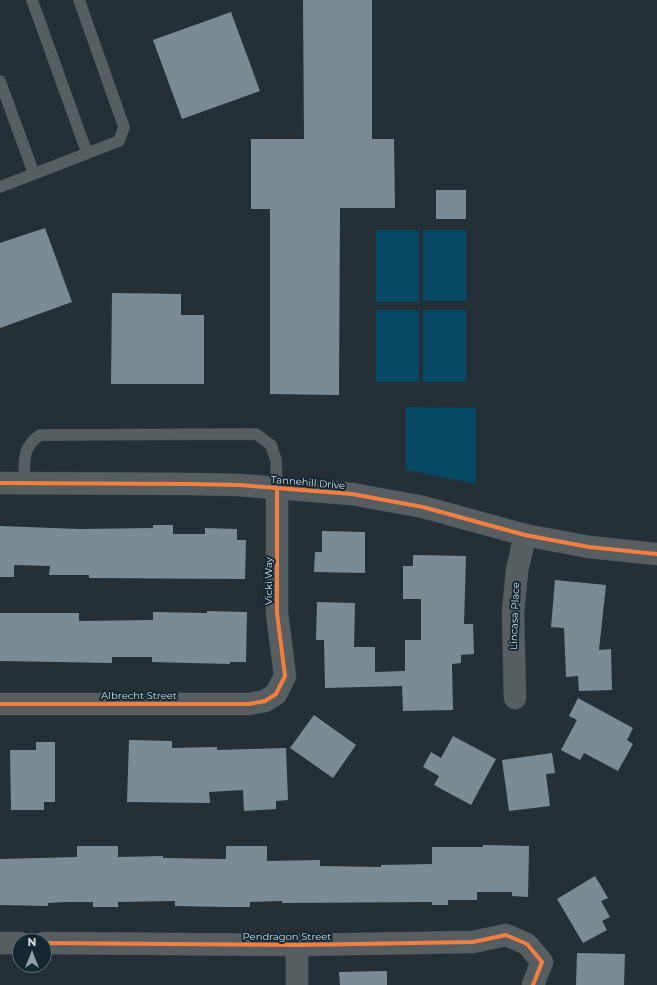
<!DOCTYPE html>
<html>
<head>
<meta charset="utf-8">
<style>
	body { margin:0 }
	#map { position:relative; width:657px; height:985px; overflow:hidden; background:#253036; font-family:Montserrat,sans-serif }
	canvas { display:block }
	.north { position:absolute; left:12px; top:933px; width:40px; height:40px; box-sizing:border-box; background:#152832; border:1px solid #607078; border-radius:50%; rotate:0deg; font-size:11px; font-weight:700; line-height:16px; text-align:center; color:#d0dbe2 }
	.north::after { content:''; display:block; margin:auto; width:14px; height:18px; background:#949fa6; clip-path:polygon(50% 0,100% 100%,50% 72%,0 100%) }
</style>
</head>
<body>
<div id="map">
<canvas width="657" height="985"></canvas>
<div class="north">N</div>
</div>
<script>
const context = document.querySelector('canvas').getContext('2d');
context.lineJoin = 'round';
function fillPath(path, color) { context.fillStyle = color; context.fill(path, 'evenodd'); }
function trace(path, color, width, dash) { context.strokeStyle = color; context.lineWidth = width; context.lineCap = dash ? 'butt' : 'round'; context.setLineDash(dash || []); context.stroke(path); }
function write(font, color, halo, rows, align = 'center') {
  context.font = font + ' Montserrat,sans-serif'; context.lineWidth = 4; context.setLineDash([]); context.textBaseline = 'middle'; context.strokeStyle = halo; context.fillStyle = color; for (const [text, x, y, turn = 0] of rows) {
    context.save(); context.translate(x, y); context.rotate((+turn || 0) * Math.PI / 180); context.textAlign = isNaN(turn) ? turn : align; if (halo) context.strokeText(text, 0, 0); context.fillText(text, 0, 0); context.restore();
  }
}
fillPath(new Path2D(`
	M 376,230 L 419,230 L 419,302 L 376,302 Z
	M 423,230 L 466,230 L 466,301 L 423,301 Z
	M 376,310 L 419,310 L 419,382 L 376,382 Z
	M 423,310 L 466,310 L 466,382 L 423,382 Z
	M 406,407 L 476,408 L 476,484 L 406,470 Z`), '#074864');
fillPath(new Path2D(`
	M 303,0 L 372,0 L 372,139 L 394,139 L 395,208 L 340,208 L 339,395 L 270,394 L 270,209 L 251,209 L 251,139 L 304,139 Z
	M 231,12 L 260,91 L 182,119 L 153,40 Z
	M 436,190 L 466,190 L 466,219 L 436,219 Z
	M 45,228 L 72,302 L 0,328 L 0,243 Z
	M 112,293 L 181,294 L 181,315 L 204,315 L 204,384 L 111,384 Z
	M 153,525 L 173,525 L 173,534 L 205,534 L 205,528 L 237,529 L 237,540 L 246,540 L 245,579 L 89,578 L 89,575 L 49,575 L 50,566 L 14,565 L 14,577 L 0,577 L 0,526 L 79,529 L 153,528 Z
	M 322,531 L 365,532 L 365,573 L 314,572 L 315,552 L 322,552 Z
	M 413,555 L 466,556 L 464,624 L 473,624 L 474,654 L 461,655 L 461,663 L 452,664 L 453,710 L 403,711 L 402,686 L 325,688 L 324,640 L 316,640 L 317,602 L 355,603 L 354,647 L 375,647 L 375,672 L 405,671 L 405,640 L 421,640 L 421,599 L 403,599 L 403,566 L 413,566 Z
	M 555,580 L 606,585 L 599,650 L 611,649 L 612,690 L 579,691 L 578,676 L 566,677 L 564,628 L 551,627 Z
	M 207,611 L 247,612 L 246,662 L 230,662 L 230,664 L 152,662 L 152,657 L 112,657 L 112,663 L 0,661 L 0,613 L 79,613 L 79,621 L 153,620 L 153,612 L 207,613 Z
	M 578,698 L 633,728 L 627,740 L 633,744 L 618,771 L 584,753 L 580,760 L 561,750 L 577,720 L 569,716 Z
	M 314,715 L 356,745 L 333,778 L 290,748 Z
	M 453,736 L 496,759 L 471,805 L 434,785 L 439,776 L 423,767 L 431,752 L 441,758 Z
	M 129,740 L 172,741 L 172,748 L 217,747 L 217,750 L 286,748 L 288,800 L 276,801 L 276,809 L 244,811 L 243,790 L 209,792 L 210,803 L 127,802 Z
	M 36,742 L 55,742 L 55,802 L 44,802 L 44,810 L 11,810 L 10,750 L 36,750 Z
	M 552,753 L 555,773 L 546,774 L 550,806 L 509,811 L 502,760 Z
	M 483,845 L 529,846 L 528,897 L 512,896 L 512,892 L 477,892 L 477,900 L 448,900 L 448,905 L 432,905 L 432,902 L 282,903 L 282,901 L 250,902 L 250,907 L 227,907 L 175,906 L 175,901 L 118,902 L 118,907 L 93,907 L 93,902 L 65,902 L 48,903 L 48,906 L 0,905 L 0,859 L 77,857 L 77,846 L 118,846 L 118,857 L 163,856 L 163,858 L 226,859 L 226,846 L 267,846 L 267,861 L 320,860 L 320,866 L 381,867 L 381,865 L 432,864 L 432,847 L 483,847 Z
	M 595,876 L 608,898 L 601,901 L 610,917 L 602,921 L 607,930 L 583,943 L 557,899 Z
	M 577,953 L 625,954 L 624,985 L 576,985 Z
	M 387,971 L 387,985 L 340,985 L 339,972 Z`), '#7c8b93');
const service = new Path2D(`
	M 32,0 L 87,153
	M 0,81 L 34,174
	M 0,187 L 119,141 L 124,127 L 79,0
	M 24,483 C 25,462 21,448 40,435 L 256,434 L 271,445 L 276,460 L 277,488`);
const minor = new Path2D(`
	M 515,698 L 513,612 L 517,571 L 525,535
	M 0,704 L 249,704 L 265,701 L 276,694 L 285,676 L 277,613 L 277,488
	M 0,943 L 20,943
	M 44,943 L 297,945 L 473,942 L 506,935 L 527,944 L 542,962 L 533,985
	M 297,945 L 297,985`);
const tertiary = new Path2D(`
	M 0,483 L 191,484 L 239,485 L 352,494 L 423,507 L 525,535 L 589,547 L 657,554`);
trace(service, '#414b50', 12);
trace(minor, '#414b50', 23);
trace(tertiary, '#414b50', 23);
trace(service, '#565e62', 11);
trace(minor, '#565e62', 22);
trace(tertiary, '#565e62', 22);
trace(new Path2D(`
	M 0,483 L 191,484 L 239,485 L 352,494 L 423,507 L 525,535 L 589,547 L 657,554
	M 0,704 L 249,704 L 265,701 L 276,694 L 285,676 L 277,613 L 277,488
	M 44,943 L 297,945 L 473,942 L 506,935 L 527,944 L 542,962 L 533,985`), '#f27e40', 4);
write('10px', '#d0dbe2', '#152832', [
	["Tannehill Drive",308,483,5],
	["Vicki Way",269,581,-90],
	["Lincasa Place",515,616,-88],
	["Albrecht Street",139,696],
	["Pendragon Street",287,937]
]);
</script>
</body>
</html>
